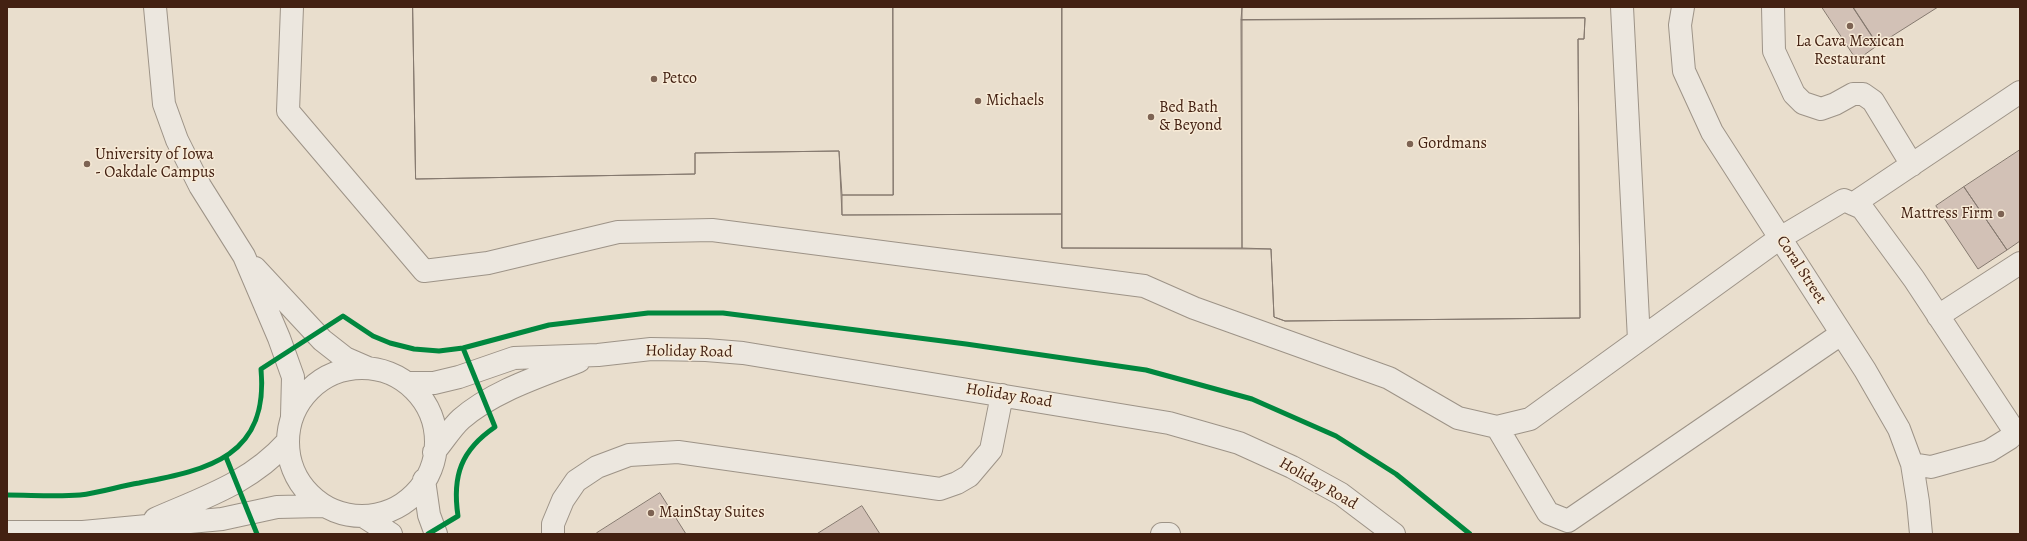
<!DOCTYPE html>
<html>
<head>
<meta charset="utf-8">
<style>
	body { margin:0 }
	#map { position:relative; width:2027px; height:541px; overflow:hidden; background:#e9decd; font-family:Alegreya,serif }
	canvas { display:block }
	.frame { position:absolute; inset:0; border:8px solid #432112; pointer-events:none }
</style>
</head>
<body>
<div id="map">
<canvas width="2027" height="541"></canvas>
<div class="frame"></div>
</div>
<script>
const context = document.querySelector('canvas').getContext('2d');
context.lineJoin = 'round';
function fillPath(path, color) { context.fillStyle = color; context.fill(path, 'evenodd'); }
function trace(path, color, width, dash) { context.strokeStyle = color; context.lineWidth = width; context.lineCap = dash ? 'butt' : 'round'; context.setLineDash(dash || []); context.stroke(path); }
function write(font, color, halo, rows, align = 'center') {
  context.font = font + ' Alegreya,serif'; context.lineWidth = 3; context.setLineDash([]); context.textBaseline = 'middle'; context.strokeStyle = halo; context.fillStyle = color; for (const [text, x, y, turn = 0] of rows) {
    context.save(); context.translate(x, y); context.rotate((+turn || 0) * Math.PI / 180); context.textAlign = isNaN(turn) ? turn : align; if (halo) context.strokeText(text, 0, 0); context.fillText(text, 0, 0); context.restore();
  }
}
const building = new Path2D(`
	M 413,7 L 1242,7 L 1241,20 L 1585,18 L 1584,39 L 1578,39 L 1580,318 L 1285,321 L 1274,317 L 1271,249 L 1062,248 L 1062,214 L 842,215 L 839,151 L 695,153 L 695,174 L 416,179 Z
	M 413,7 L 893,7 L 893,195 L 842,195 L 839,151 L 695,153 L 695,174 L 416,179 Z
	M 893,7 L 1062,7 L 1062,214 L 842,215 L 842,195 L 893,195 Z
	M 1062,7 L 1242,7 L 1242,248 L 1062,248 Z
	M 1822,7 L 1853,7 L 1878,45 L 1857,60 Z
	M 1853,7 L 1938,7 L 1878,45 Z
	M 1585,18 L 1584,39 L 1578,39 L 1580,318 L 1285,321 L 1274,317 L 1271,249 L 1242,248 L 1241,20 Z
	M 2020,150 L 2020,241 L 2007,250 L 1964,187 Z
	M 1964,187 L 2007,250 L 1978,269 L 1936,206 Z
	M 660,493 L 686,534 L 598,534 L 597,533 Z
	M 862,506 L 880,534 L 817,534 Z`);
fillPath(building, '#d2c1b6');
trace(building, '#85796f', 1);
const minor = new Path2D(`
	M 155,7 L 164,104 L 177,140 L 200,186 L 244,256 L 279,338 L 293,377 L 292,416
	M 292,7 L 288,111 L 424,271 L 488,263 L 618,232 L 712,230 L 1144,286 L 1194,308 L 1389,378 L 1458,418 L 1497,427 L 1530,419 L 1780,238 L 1844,200 L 1862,208 L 1914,279 L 2013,429 L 2010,438 L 1989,451 L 1931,467 L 1912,464
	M 1622,7 L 1639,340
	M 1683,7 L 1680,25 L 1684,71 L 1712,132 L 1865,370 L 1899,429 L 1912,464 L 1918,502 L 1921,534
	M 1773,7 L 1774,51 L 1794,94 L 1803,103 L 1821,109 L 1835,104 L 1853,94 L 1863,94 L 1873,101 L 1912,165
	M 1853,204 L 2020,92
	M 255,268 L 322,340 L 345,358 L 368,368
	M 1938,316 L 2020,263
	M288 442a74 74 0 1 1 148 0a74 74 0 1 1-148 0Z
	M 407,383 L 434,383 L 459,377 L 514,358 L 598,355 L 651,349 L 706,350 L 743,353 L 1169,423 L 1239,443 L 1292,467 L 1341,494 L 1394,534
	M 1497,427 L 1548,513 L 1568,521 L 1841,334
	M 434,452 C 443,442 451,428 461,419 C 493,391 541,376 579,361
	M 424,480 L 429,515 L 436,534
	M 363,516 L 391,534
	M 155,519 C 205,497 250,483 287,442
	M 7,532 L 83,532 L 222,519 L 277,507 L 322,506
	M 553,534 L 553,524 L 563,500 L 576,481 L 597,467 L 629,455 L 678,452 L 940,489 L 957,483 L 969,476 L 991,450 L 1002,395
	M 1162,534 L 1169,534`);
trace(minor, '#9d9387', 24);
trace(minor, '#ece7df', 22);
trace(new Path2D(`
	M 226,457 L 257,534
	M 7,495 C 31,495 56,497 80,495 C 99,493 120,486 139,483 C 209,470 269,456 261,369 L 343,316 L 373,336 L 390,343 L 414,349 L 439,351 L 463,348 L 549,325 L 648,313 L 723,313 L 966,344 L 1146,370 L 1252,399 L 1336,436 L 1396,474 L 1470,534
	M 428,534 L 458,516 C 452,476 461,450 495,427 L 463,348`), '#00873e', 5);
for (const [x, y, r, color] of [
	[1850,26,4,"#7d6353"],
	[654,79,4,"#7d6353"],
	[978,101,4,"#7d6353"],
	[1151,117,4,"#7d6353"],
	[1410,144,4,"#7d6353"],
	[87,164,4,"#7d6353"],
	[2001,214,4,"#7d6353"],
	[651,513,4,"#7d6353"]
]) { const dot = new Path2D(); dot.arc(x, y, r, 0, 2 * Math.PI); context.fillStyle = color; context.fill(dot); trace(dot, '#f8ebd7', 1.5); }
write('16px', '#432112', '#f8ebd7', [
	["La Cava Mexican",1850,42,"center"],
	["Restaurant",1850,60,"center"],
	["Petco",662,79],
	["Michaels",986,101],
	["Bed Bath",1159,108],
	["& Beyond",1159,126],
	["Gordmans",1418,144],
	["University of Iowa",95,155],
	["- Oakdale Campus",95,173],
	["Mattress Firm",1993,214,"right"],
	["MainStay Suites",659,513]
], 'left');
write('16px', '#432112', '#f8ebd7', [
	["Coral Street",1801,270,57],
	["Holiday Road",689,352,1],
	["Holiday Road",1009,396,9],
	["Holiday Road",1318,484,30]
]);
</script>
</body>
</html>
